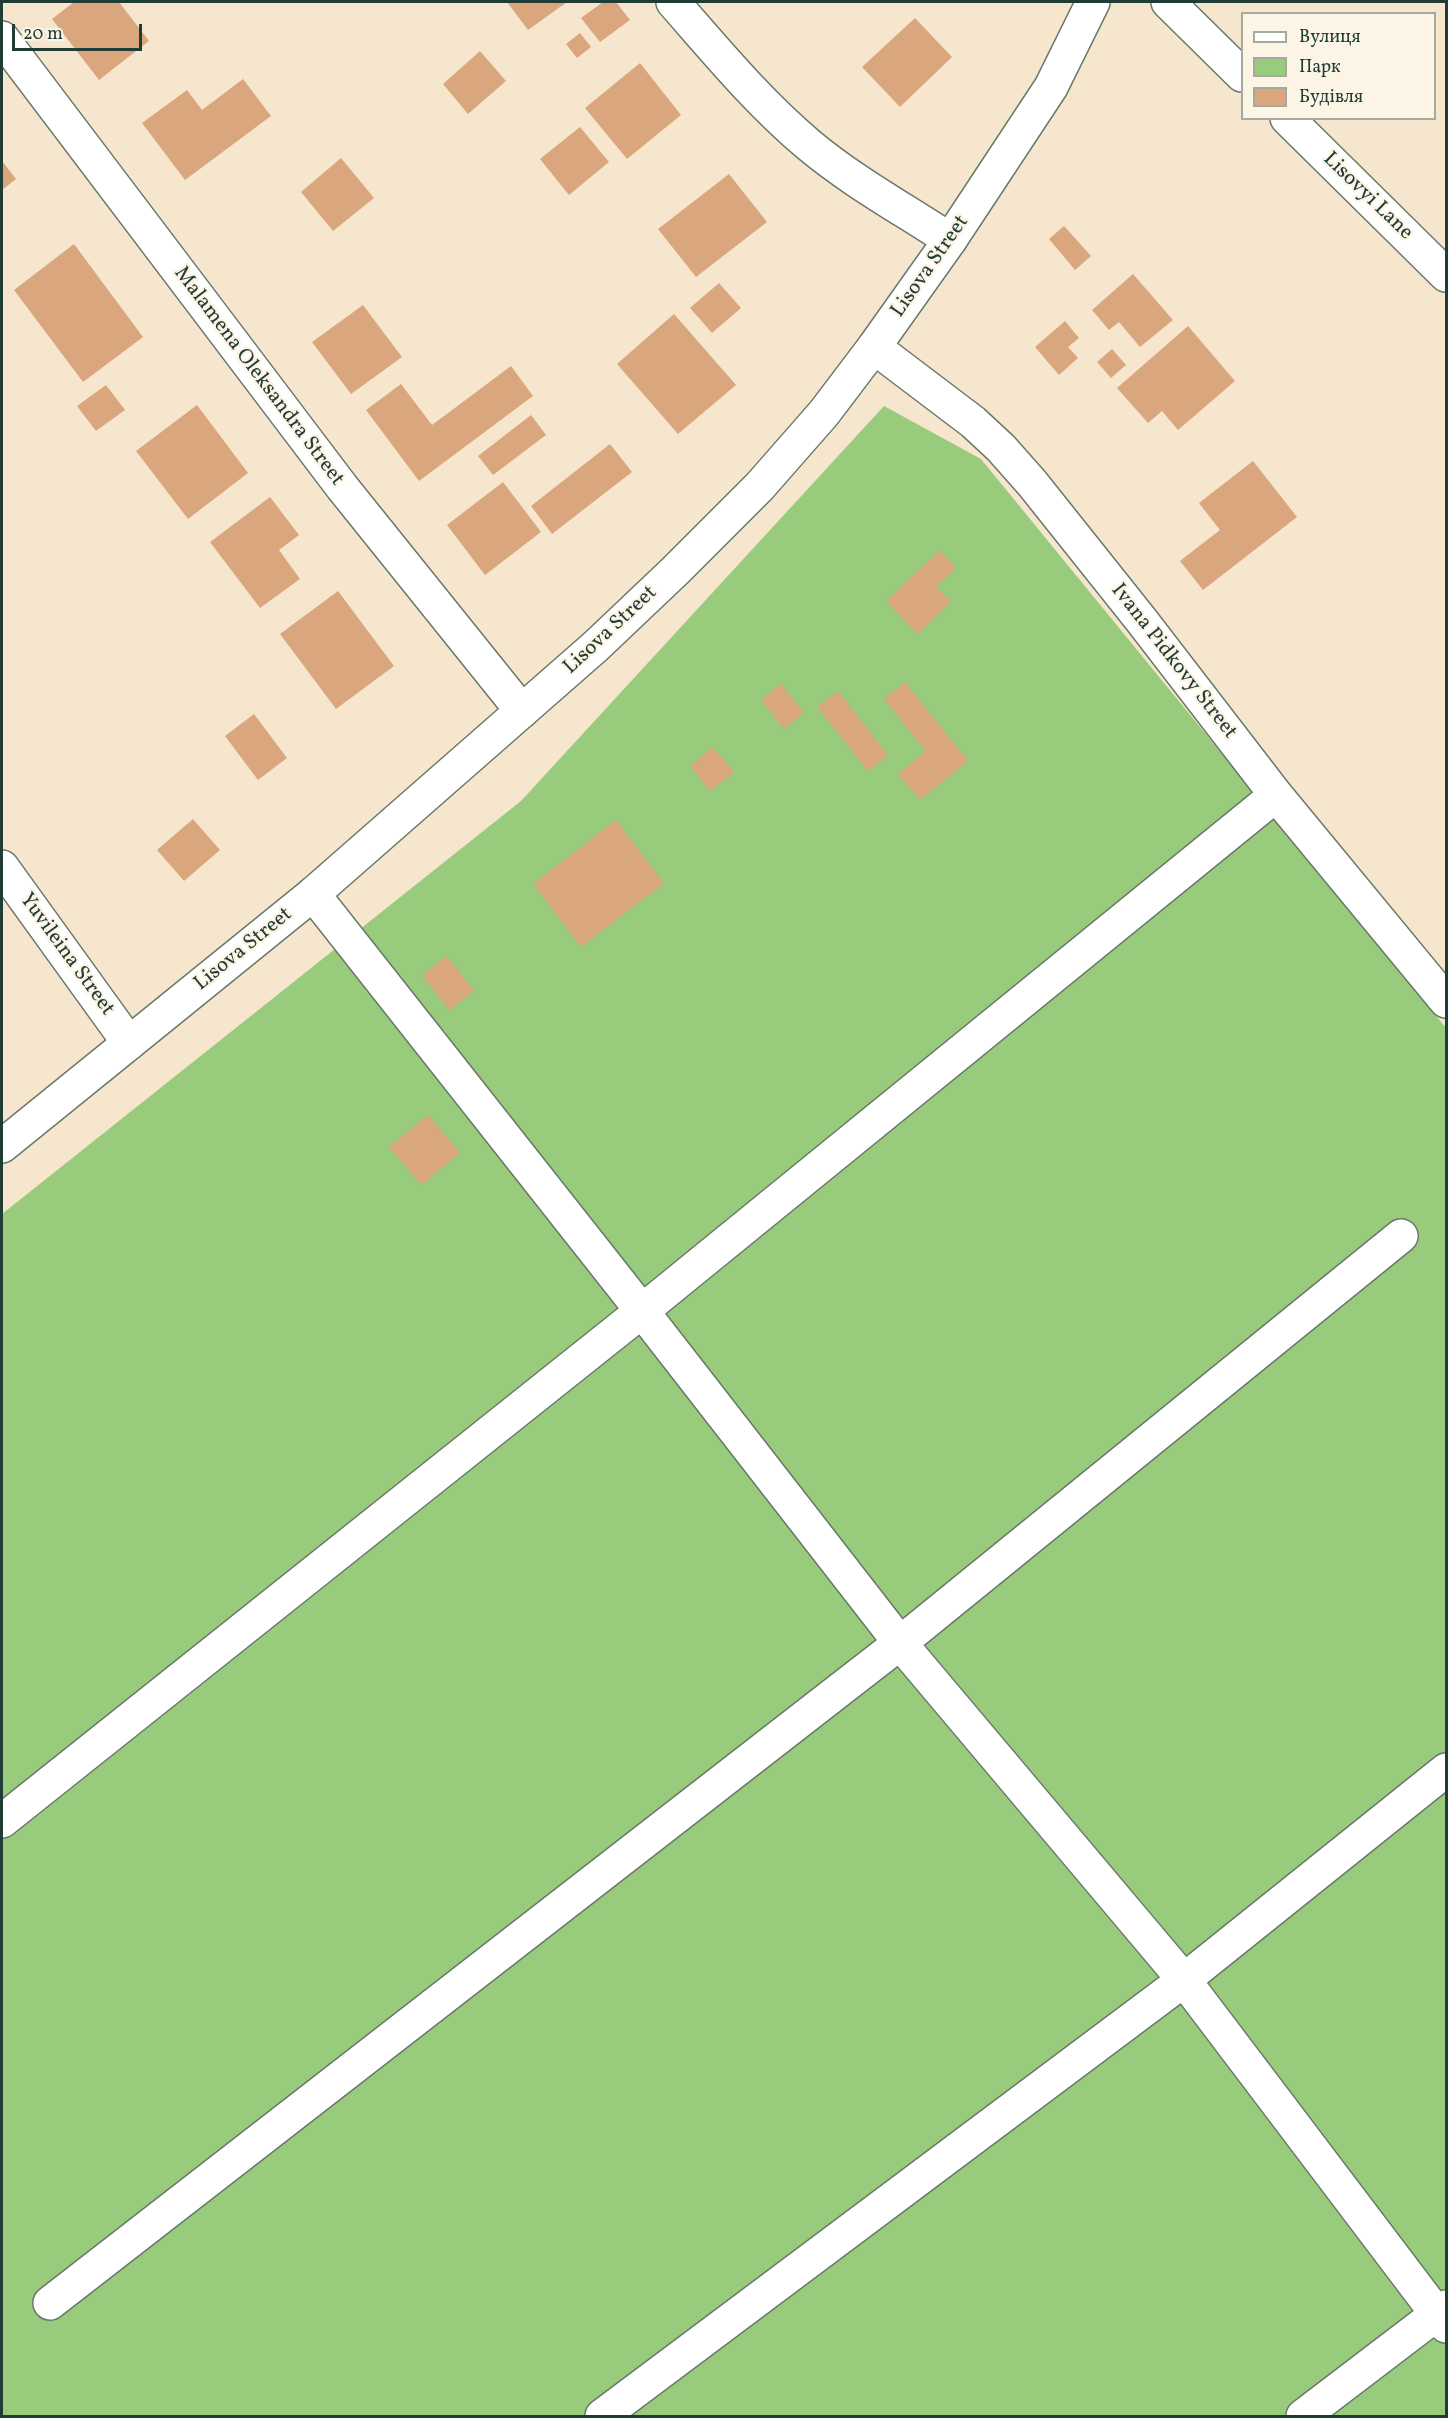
<!DOCTYPE html>
<html>
<head>
<meta charset="utf-8">
<style>
	body { margin:0 }
	#map { position:relative; width:1448px; height:2418px; overflow:hidden; background:#f5e6cd; font-family:Vollkorn,serif }
	canvas { display:block }
	.frame { position:absolute; inset:0; border:3px solid #1f3d34; pointer-events:none }
	.legend { position:absolute; left:1241px; top:12px; width:195px; height:108px; box-sizing:border-box; background:#fcf5e5; border:2px solid #a4ab9e; margin:0; padding:8px 10px; list-style:none; font-size:18px; color:#1f3d34 }
	.legend li { display:flex; align-items:center; gap:12px; height:30px }
	.legend b { width:30px; border:2px solid #a4ab9e }
	.scale { position:absolute; left:12px; top:24px; width:130px; height:27px; box-sizing:border-box; border:3px solid #1f3d34; border-top:0; padding-left:8px; font-size:18px; line-height:21px; white-space:nowrap; color:#1f3d34; -webkit-text-stroke:4px #fcf5e5; paint-order:stroke }
</style>
</head>
<body>
<div id="map">
<canvas width="1448" height="2418"></canvas>
<div class="frame"></div>
<ul class="legend">
<li><b style="height:8px;background:#fff"></b>Вулиця</li>
<li><b style="height:16px;background:#98cb7b"></b>Парк</li>
<li><b style="height:16px;background:#daa67e"></b>Будівля</li>
</ul>
<div class="scale">20 m</div>
</div>
<script>
const context = document.querySelector('canvas').getContext('2d');
context.lineJoin = 'round';
function fillPath(path, color) { context.fillStyle = color; context.fill(path, 'evenodd'); }
function trace(path, color, width, dash) { context.strokeStyle = color; context.lineWidth = width; context.lineCap = dash ? 'butt' : 'round'; context.setLineDash(dash || []); context.stroke(path); }
function write(font, color, halo, rows, align = 'center') {
  context.font = font + ' Vollkorn,serif'; context.lineWidth = 4.5; context.setLineDash([]); context.textBaseline = 'middle'; context.strokeStyle = halo; context.fillStyle = color; for (const [text, x, y, turn = 0] of rows) {
    context.save(); context.translate(x, y); context.rotate((+turn || 0) * Math.PI / 180); context.textAlign = isNaN(turn) ? turn : align; if (halo) context.strokeText(text, 0, 0); context.fillText(text, 0, 0); context.restore();
  }
}
fillPath(new Path2D(`
	M 884,406 L 981,459 L 1446,1028 L 1446,2416 L 2,2416 L 2,1214 L 521,801 Z`), '#98cb7b');
fillPath(new Path2D(`
	M 74,2 L 119,2 L 149,41 L 99,80 L 52,19 Z
	M 507,2 L 567,2 L 528,30 Z
	M 603,2 L 616,2 L 630,20 L 600,42 L 581,18 Z
	M 915,18 L 952,57 L 900,107 L 862,67 Z
	M 580,33 L 591,47 L 577,58 L 566,44 Z
	M 480,51 L 506,81 L 468,114 L 443,84 Z
	M 640,63 L 681,115 L 627,159 L 585,108 Z
	M 243,79 L 271,116 L 185,180 L 142,123 L 187,90 L 202,110 Z
	M 580,127 L 609,162 L 569,195 L 540,159 Z
	M 341,158 L 374,198 L 333,231 L 301,192 Z
	M 2,161 L 16,179 L 2,190 Z
	M 729,174 L 767,222 L 696,277 L 658,229 Z
	M 1064,226 L 1091,256 L 1075,270 L 1049,239 Z
	M 74,244 L 143,337 L 83,382 L 14,290 Z
	M 1133,274 L 1173,320 L 1140,347 L 1119,322 L 1109,330 L 1092,310 Z
	M 719,283 L 741,308 L 712,333 L 690,308 Z
	M 363,305 L 402,357 L 351,394 L 312,342 Z
	M 674,314 L 736,385 L 678,434 L 617,364 Z
	M 1065,321 L 1079,338 L 1068,347 L 1078,358 L 1059,375 L 1035,347 Z
	M 1188,326 L 1235,381 L 1178,430 L 1162,411 L 1148,423 L 1117,388 Z
	M 1112,349 L 1126,365 L 1111,378 L 1097,362 Z
	M 511,366 L 533,396 L 419,481 L 366,410 L 401,384 L 432,425 Z
	M 106,385 L 125,410 L 96,431 L 77,406 Z
	M 197,405 L 248,473 L 188,519 L 136,451 Z
	M 531,415 L 546,435 L 493,475 L 478,456 Z
	M 610,444 L 632,472 L 552,534 L 531,506 Z
	M 1253,461 L 1297,517 L 1203,590 L 1180,561 L 1220,530 L 1199,503 Z
	M 503,482 L 541,532 L 485,575 L 447,525 Z
	M 270,497 L 299,535 L 279,550 L 300,579 L 260,608 L 210,542 Z
	M 940,550 L 956,568 L 936,586 L 951,602 L 917,634 L 886,601 Z
	M 338,591 L 394,666 L 336,709 L 280,634 Z
	M 905,682 L 968,761 L 920,800 L 898,774 L 926,751 L 884,699 Z
	M 781,684 L 804,713 L 784,729 L 761,700 Z
	M 838,691 L 888,755 L 868,771 L 817,707 Z
	M 254,714 L 287,758 L 258,780 L 225,736 Z
	M 713,747 L 734,772 L 710,791 L 690,766 Z
	M 193,819 L 220,850 L 184,881 L 157,850 Z
	M 616,820 L 664,883 L 581,947 L 533,884 Z
	M 447,956 L 474,991 L 449,1010 L 422,975 Z
	M 428,1115 L 460,1153 L 421,1185 L 389,1147 Z`), '#daa67e');
const minor = new Path2D(`
	M 673,2 C 716,51 758,102 809,145 C 852,181 903,209 950,240
	M 1168,2 L 1242,75
	M 2,38 L 342,487 L 522,711
	M 1287,118 L 1446,275
	M 874,347 L 973,422 L 1001,448 L 1032,483 L 1142,621 L 1276,795 L 1446,1001
	M 2,867 L 129,1043
	M 313,894 L 642,1311 L 900,1643 L 1184,1980 L 1446,2326
	M 2,1821 L 642,1311 L 1276,795
	M 50,2303 L 900,1643 L 1401,1236
	M 602,2416 L 1184,1980 L 1446,1770
	M 1303,2416 L 1446,2307`);
const major = new Path2D(`
	M 2,1146 L 313,894 L 596,646 L 675,571 L 760,486 L 824,413 L 874,347 L 950,240 L 1051,87 L 1093,2`);
trace(minor, '#6a786a', 36);
trace(major, '#6a786a', 36);
trace(minor, '#fff', 33);
trace(major, '#fff', 33);
write('21px', '#1f3d34', '#fcf5e5', [
	["Lisovyi Lane",1367,197,44],
	["Lisova Street",931,267,-55],
	["Malamena Oleksandra Street",258,377,53],
	["Lisova Street",611,631,-43],
	["Ivana Pidkovy Street",1173,662,52],
	["Lisova Street",244,950,-39],
	["Yuvileina Street",66,955,54]
]);
</script>
</body>
</html>
